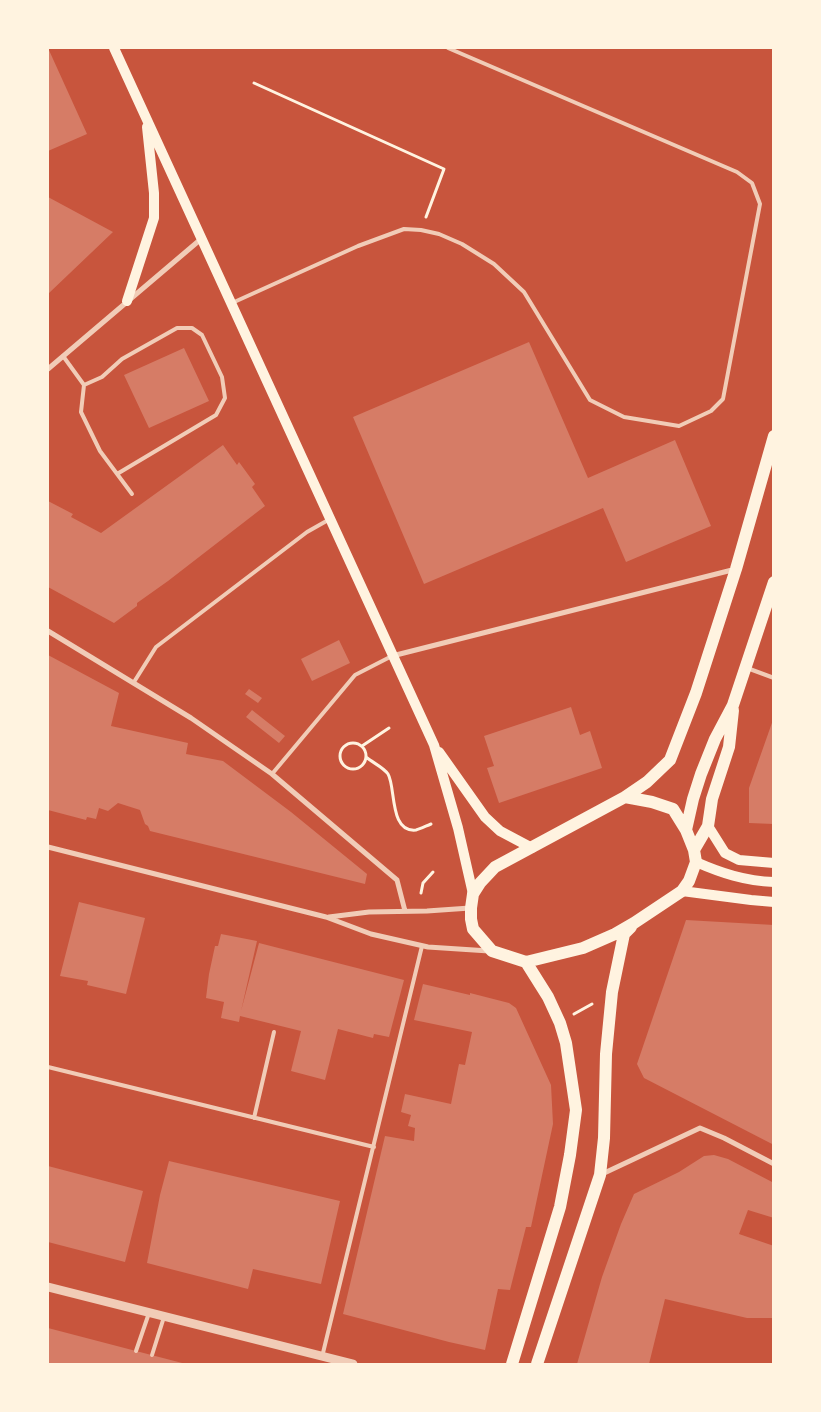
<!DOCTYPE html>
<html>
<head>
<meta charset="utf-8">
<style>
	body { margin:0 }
	#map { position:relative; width:821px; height:1412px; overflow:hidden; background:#c8553d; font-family:Figtree,sans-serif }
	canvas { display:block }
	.frame { position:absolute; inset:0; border:49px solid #fff3e0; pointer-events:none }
</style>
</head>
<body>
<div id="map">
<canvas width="821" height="1412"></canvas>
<div class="frame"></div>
</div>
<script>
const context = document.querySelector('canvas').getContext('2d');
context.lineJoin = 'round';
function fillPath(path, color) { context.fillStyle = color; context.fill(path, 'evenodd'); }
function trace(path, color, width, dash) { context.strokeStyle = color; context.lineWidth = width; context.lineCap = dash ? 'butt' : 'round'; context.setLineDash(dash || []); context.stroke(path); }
fillPath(new Path2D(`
	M 48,48 L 87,134 L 48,151 Z
	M 48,197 L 113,232 L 48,294 Z
	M 529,342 L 588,478 L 675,440 L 711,526 L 626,562 L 603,508 L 424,584 L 353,417 Z
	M 184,348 L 209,401 L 149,428 L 124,375 Z
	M 223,445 L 237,465 L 239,462 L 255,484 L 252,487 L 265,506 L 168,581 L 137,603 L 137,606 L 114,623 L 48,587 L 48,501 L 73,514 L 71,517 L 101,533 Z
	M 339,640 L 350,663 L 312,681 L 301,659 Z
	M 48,655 L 119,693 L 111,726 L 188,743 L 186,754 L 223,761 L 291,812 L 367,874 L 365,884 L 150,831 L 148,826 L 145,824 L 140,810 L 118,803 L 108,811 L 99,808 L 96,819 L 87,817 L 86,820 L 48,810 Z
	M 249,689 L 262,698 L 258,703 L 245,694 Z
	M 571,707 L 580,735 L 590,731 L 602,768 L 499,803 L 487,768 L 494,766 L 484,736 Z
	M 252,710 L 285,736 L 279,743 L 246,717 Z
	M 774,717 L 774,824 L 749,823 L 749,788 Z
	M 79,902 L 145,918 L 126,994 L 87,985 L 88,981 L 60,976 Z
	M 686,920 L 774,925 L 774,1145 L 644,1078 L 637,1064 Z
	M 221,934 L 257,941 L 241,1011 L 259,943 L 404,980 L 389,1037 L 374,1034 L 373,1038 L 338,1029 L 325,1080 L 291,1071 L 301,1031 L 240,1016 L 239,1022 L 221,1018 L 224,1002 L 206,998 L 209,974 L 215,946 L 218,946 Z
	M 423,984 L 470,995 L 470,993 L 509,1003 L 516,1008 L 551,1085 L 553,1124 L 531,1227 L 526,1227 L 510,1290 L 498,1289 L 485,1350 L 449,1342 L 343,1314 L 385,1136 L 414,1141 L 415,1128 L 408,1126 L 411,1115 L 401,1112 L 405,1094 L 451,1104 L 459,1064 L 465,1065 L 472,1032 L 414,1020 Z
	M 714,1155 L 728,1159 L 774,1183 L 774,1218 L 748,1210 L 739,1234 L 774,1246 L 774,1318 L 747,1318 L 665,1299 L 649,1364 L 577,1364 L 602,1277 L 621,1224 L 634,1194 L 679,1172 L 704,1156 Z
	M 169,1161 L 340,1201 L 321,1284 L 253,1269 L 248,1289 L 147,1263 L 160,1195 Z
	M 48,1166 L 143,1191 L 125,1262 L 48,1242 Z
	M 48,1328 L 136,1351 L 186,1364 L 48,1364 Z`), '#d67c66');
trace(new Path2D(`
	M 254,83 L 444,169 L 426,217
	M340 756a13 13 0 1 1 26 0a13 13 0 1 1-26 0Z
	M 362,746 L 389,728
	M 366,757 C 373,763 383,767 388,774 C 396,787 389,833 416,830 C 420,829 426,826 431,824
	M 421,893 L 423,883 L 433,872
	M 574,1014 L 592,1004`), '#fff3e0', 3);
trace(new Path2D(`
	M 232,303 L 358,246 L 404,229 L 421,230 L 439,234 L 462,244 L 494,264 L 524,292 L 590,400 L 624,417 L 679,426 L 711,411 L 723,399 L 760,204 L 752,183 L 737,172 L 448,48
	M 63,356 L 84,385 L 81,412 L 100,451 L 132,494
	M 84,385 L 102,377 L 122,359 L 177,328 L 192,328 L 202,335 L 222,377 L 225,398 L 216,415 L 117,474
	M 747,668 L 774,678
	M 134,682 L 156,647 L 307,532 L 330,519
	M 272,774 L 355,675 L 392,656
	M 48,1067 L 374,1147
	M 254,1118 L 274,1032
	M 136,1351 L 149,1313
	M 152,1355 L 164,1317
	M 322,1357 L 422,946`), '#f1ccb7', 4);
trace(new Path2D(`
	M 48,369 L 201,239
	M 48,631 L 191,718 L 272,774 L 397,880 L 405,911
	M 392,656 L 736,569
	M 48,847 L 326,917 L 371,934 L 428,947 L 489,951
	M 329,917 L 369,912 L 427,911 L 470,908
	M 600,1175 L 700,1128 L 724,1138 L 774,1164`), '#f1ccb7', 5);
trace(new Path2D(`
	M 48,1287 L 353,1364`), '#f1ccb7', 9);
trace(new Path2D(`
	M 114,48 L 434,745 L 458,828 L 473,894
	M 127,301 L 154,218 L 154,193 L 147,127
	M 439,752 L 485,817 L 500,831 L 532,848
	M 708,826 L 725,853 L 739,860 L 774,863
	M 696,862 C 721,873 745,881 774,882
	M 682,891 L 751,900 L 774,902`), '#fff3e0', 10);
trace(new Path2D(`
	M 625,797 L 652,802 L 673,809 L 686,830 L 694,850 L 696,862 L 689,881 L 682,891 L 634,923 L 615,934 L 583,948 L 526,962 L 492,951 L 473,929 L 471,919 L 471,908 L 473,894 L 480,883 L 495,867 L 625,797 L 647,782 L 670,760 L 696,693 L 736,569 L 774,436
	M 686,830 L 693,799 L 701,774 L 715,739 L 733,705 L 774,582
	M 694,850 L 708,826 L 712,799 L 729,747 L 733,710
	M 512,1364 L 560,1207 L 570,1155 L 576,1110 L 566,1043 L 560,1023 L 548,997 L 526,962
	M 537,1364 L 600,1175 L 604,1138 L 606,1054 L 612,992 L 624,934 L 631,927`), '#fff3e0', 12);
</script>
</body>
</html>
